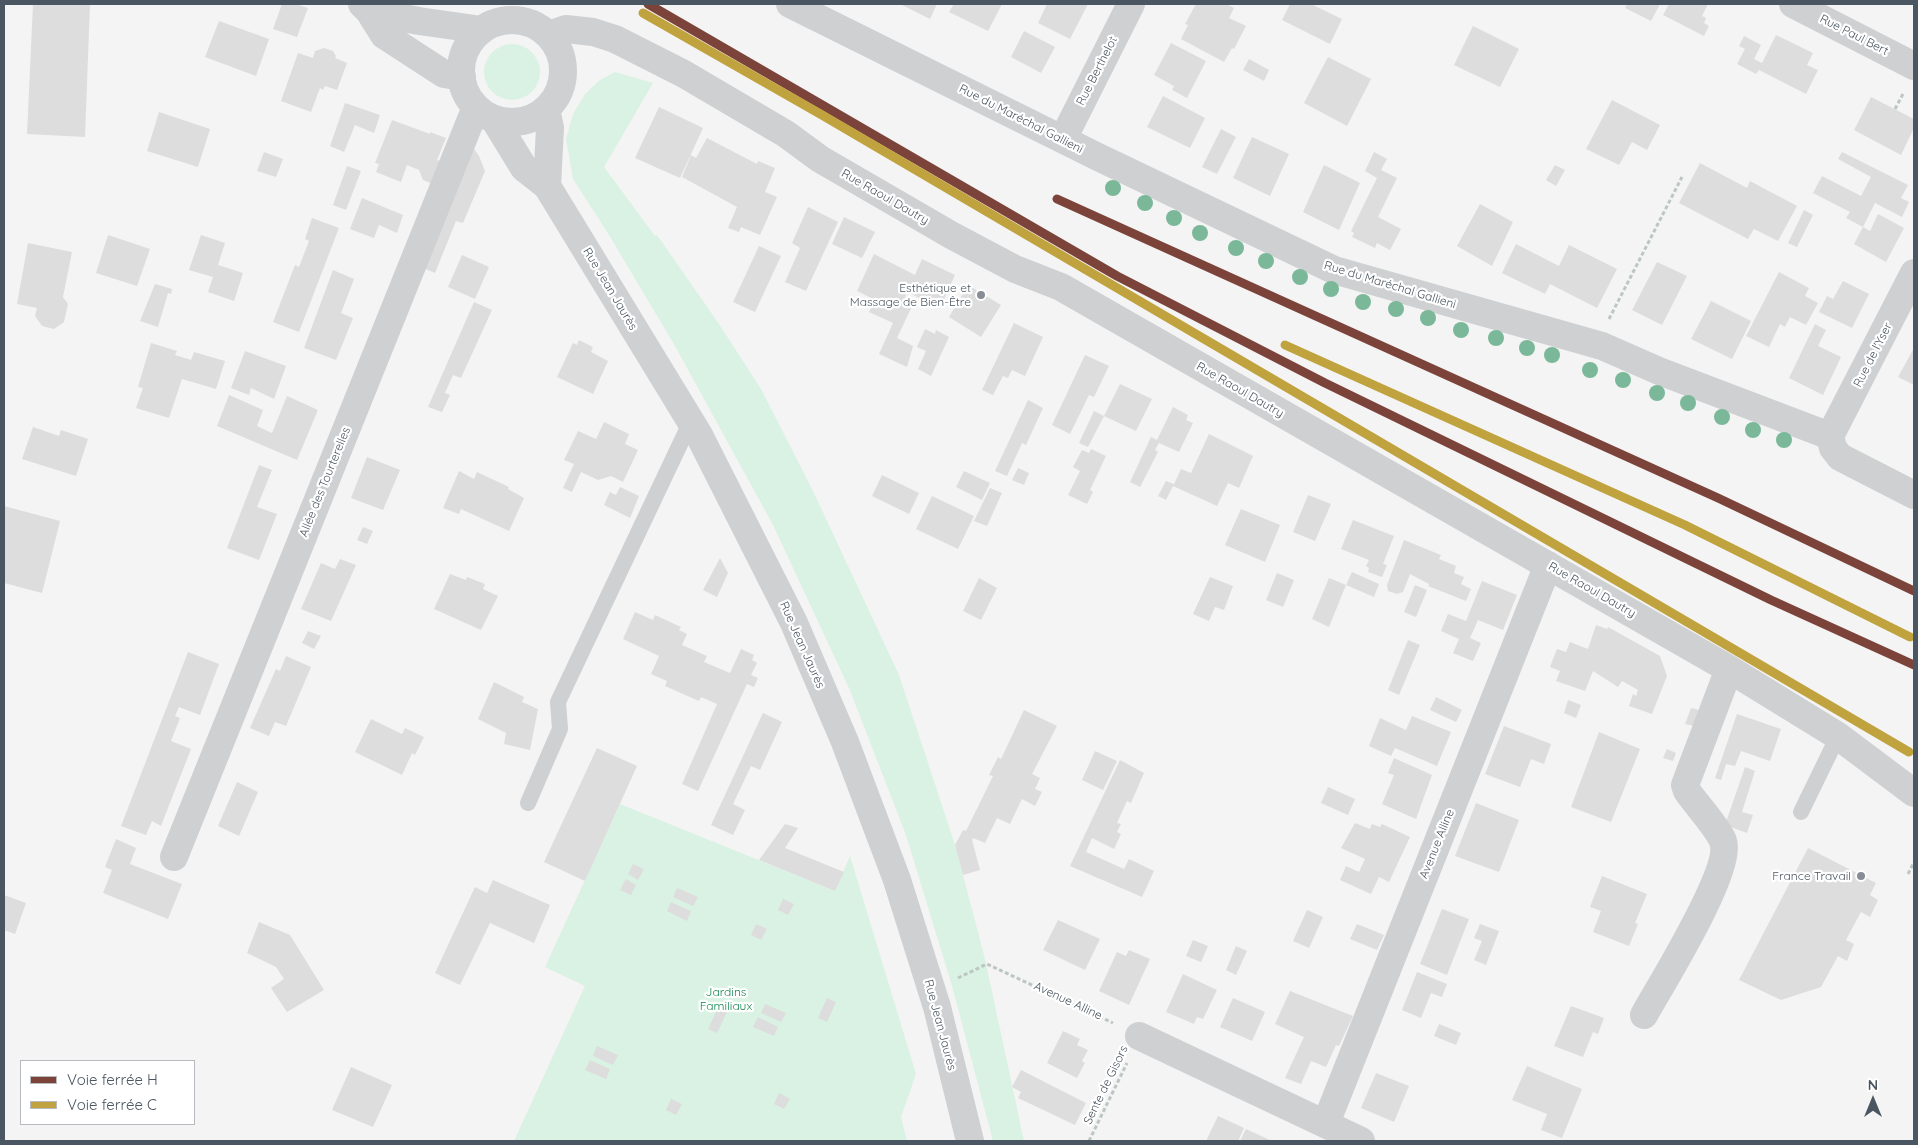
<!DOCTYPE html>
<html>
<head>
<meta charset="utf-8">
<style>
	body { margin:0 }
	#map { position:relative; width:1918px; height:1145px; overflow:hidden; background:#f4f4f4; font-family:Quicksand,sans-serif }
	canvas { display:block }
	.frame { position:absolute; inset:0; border:5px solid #4a5661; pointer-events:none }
	.legend { position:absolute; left:20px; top:1060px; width:175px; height:65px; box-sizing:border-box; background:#fff; border:1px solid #b7bbc0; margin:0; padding:6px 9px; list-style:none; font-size:15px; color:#4a5661 }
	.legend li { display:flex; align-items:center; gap:10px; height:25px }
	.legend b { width:25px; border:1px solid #b7bbc0 }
	.north { position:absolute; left:1848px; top:1075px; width:50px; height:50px; -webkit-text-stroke:4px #fff; paint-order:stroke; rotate:0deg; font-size:14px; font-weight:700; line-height:20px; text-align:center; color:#4a5661 }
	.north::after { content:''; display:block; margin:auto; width:18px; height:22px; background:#4a5661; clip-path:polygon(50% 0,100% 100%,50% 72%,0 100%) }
</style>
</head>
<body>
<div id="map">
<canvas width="1918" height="1145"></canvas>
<div class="frame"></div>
<ul class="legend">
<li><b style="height:6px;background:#7b4339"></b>Voie ferrée H</li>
<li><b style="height:6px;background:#c0a33f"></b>Voie ferrée C</li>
</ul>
<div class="north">N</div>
</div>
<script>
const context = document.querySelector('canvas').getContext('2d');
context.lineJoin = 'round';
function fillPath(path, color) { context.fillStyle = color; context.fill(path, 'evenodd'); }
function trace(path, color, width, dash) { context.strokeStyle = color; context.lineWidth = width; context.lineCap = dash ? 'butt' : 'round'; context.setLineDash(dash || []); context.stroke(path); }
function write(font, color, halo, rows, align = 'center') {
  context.font = font + ' Quicksand,sans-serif'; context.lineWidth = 4.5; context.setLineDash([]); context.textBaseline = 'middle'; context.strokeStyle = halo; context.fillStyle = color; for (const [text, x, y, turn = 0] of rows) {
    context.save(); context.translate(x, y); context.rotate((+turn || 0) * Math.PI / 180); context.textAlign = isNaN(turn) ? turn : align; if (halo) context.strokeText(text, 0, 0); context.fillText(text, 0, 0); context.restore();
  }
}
fillPath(new Path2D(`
	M484 72a28 28 0 1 1 56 0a28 28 0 1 1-56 0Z
	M 615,72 L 653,83 L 604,167 L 655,236 L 657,235 L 719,324 L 761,389 L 813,491 L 899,675 L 955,845 L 985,959 L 1024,1141 L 993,1141 L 952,986 L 906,835 L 849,688 L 773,525 L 675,346 L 609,235 L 573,179 L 566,139 L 573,114 L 585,94 L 600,80 Z
	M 620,804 L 835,891 L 850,856 L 916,1074 L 901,1117 L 907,1141 L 514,1141 L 585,986 L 545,967 Z`), '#d9f2e3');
fillPath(new Path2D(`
	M 33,4 L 90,4 L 85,137 L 27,134 Z
	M 282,4 L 295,4 L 308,8 L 297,37 L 273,29 Z
	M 900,4 L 937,4 L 930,19 Z
	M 954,4 L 1002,4 L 988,31 L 949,12 Z
	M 1047,4 L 1088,4 L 1070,39 L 1038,23 Z
	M 1196,4 L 1226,4 L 1234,8 L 1229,18 L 1246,26 L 1234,49 L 1232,48 L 1224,62 L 1181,39 L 1188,25 L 1185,24 Z
	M 1290,4 L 1311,4 L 1342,19 L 1330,44 L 1282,20 Z
	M 1627,4 L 1660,4 L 1651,21 L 1625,8 Z
	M 1669,4 L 1708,4 L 1702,16 L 1706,18 L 1704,23 L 1709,26 L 1704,36 L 1663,15 Z
	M 219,21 L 269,39 L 256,76 L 205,57 Z
	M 1473,26 L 1519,49 L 1500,87 L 1454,65 Z
	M 1024,31 L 1055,47 L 1041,73 L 1011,57 Z
	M 1776,35 L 1813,53 L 1807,65 L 1818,70 L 1806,94 L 1759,70 L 1756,74 L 1737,64 L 1745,49 L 1739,46 L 1744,36 L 1761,45 L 1754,59 L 1762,63 Z
	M 1171,43 L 1206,61 L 1187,98 L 1172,90 L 1174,86 L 1154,75 Z
	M 324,48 L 333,51 L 336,56 L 335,58 L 347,63 L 337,90 L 325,86 L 323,90 L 320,88 L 311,112 L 281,101 L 298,53 L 313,58 L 315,51 Z
	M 1328,57 L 1371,79 L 1347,126 L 1304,103 Z
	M 1249,59 L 1269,70 L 1264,81 L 1243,70 Z
	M 1163,96 L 1205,118 L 1190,148 L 1147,127 Z
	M 1871,97 L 1914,119 L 1914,128 L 1901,155 L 1854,130 Z
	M 1612,100 L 1660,125 L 1647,150 L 1632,142 L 1619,165 L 1586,149 Z
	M 345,103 L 380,115 L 374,133 L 355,125 L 344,152 L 330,146 Z
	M 659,107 L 703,128 L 680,178 L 635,158 Z
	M 159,112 L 210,129 L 198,167 L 147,151 Z
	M 392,120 L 430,134 L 430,132 L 446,138 L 437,160 L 447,164 L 438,186 L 423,180 L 419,170 L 407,165 L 401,182 L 376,172 L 379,164 L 375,163 Z
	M 1221,129 L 1236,137 L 1217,174 L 1202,167 Z
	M 1252,137 L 1289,154 L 1270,196 L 1233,178 Z
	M 707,138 L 757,164 L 758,161 L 775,168 L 765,192 L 777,197 L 760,235 L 741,227 L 739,232 L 728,228 L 737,207 L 682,177 L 691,155 L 696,158 Z
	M 472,146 L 479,156 L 485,171 L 463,223 L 456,221 L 435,273 L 423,268 Z
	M 264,152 L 283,159 L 276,177 L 257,171 Z
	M 1374,152 L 1387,159 L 1381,170 L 1397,178 L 1378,217 L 1401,229 L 1390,250 L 1377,243 L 1375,248 L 1352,237 L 1354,233 L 1351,231 L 1377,178 L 1365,171 Z
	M 1842,152 L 1908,185 L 1901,198 L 1909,202 L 1902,217 L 1875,203 L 1863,227 L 1846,218 L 1850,212 L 1813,193 L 1822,176 L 1861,196 L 1871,177 L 1838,159 Z
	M 1700,163 L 1747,188 L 1750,181 L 1797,206 L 1778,241 L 1754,229 L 1748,239 L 1679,203 Z
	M 1324,165 L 1360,183 L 1339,230 L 1303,212 Z
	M 1555,165 L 1565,170 L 1556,186 L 1546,180 Z
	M 347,166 L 361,171 L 346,210 L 333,205 Z
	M 362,198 L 403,215 L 397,233 L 379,225 L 374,238 L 350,229 Z
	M 1480,204 L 1513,222 L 1492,266 L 1457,246 Z
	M 808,207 L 838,222 L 806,291 L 785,282 L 800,248 L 792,243 Z
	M 1804,210 L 1813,215 L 1797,247 L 1788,243 Z
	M 1878,214 L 1904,228 L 1886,262 L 1854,244 L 1863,227 L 1870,231 Z
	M 844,217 L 875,232 L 862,258 L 832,244 Z
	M 312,218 L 339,228 L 299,332 L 273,322 L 295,265 L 299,267 L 309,241 L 305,239 Z
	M 108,235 L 150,249 L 137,286 L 96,273 Z
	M 201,235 L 225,243 L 218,265 L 243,273 L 234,301 L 208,292 L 213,277 L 189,270 Z
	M 28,243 L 72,252 L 63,297 L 68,304 L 64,322 L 54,329 L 42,326 L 35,316 L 37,308 L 17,304 Z
	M 1516,244 L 1559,266 L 1569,245 L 1617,269 L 1597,308 L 1550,284 L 1545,294 L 1502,273 Z
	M 759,246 L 781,256 L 755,312 L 733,302 Z
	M 874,254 L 915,275 L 922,259 L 955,275 L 940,308 L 907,292 L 905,298 L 914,302 L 897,338 L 913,346 L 907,367 L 879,354 L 893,323 L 869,312 L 875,300 L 857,291 Z
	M 462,255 L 489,267 L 475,299 L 448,287 Z
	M 1657,262 L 1687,276 L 1662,325 L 1632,310 Z
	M 333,270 L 354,279 L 341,313 L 353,318 L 336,360 L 304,348 Z
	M 1779,272 L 1809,288 L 1805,296 L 1818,303 L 1806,325 L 1790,317 L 1785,327 L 1780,324 L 1769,347 L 1746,336 Z
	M 1843,281 L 1869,294 L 1852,328 L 1819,312 L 1827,296 L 1833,299 Z
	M 155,284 L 172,289 L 171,294 L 168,293 L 158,327 L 140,321 Z
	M 968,285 L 1001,305 L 981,337 L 949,317 Z
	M 1711,301 L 1751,321 L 1732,359 L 1691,339 Z
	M 474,302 L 492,310 L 461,378 L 453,375 L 445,393 L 450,395 L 442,412 L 428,407 Z
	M 1014,323 L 1043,337 L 1025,376 L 1012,370 L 1008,378 L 1003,376 L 993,395 L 982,390 Z
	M 1815,324 L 1826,330 L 1818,346 L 1841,357 L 1823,395 L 1789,378 Z
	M 925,329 L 935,334 L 936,330 L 949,337 L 931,376 L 918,369 L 926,351 L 917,347 Z
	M 579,340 L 593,347 L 591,352 L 608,361 L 593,394 L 557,377 L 573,343 L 577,345 Z
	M 151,343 L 177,351 L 175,355 L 191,360 L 194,352 L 225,361 L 216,389 L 182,379 L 169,418 L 136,408 L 143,388 L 138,387 Z
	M 1914,348 L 1914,385 L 1898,377 Z
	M 245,351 L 286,366 L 274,399 L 251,388 L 249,395 L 231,388 Z
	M 1085,355 L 1109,366 L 1094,397 L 1089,395 L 1070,434 L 1052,425 Z
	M 1120,384 L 1152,399 L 1136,431 L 1104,416 Z
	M 229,395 L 263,410 L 257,426 L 272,433 L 287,396 L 318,410 L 297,460 L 217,426 Z
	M 1028,400 L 1043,408 L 1026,445 L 1022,443 L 1007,476 L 995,471 Z
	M 1173,407 L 1188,415 L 1186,420 L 1193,423 L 1179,452 L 1159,443 L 1155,450 L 1158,452 L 1140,487 L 1130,482 L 1151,437 L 1157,440 Z
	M 1094,411 L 1104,416 L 1088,447 L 1079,443 Z
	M 604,422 L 629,434 L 625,444 L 638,450 L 623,482 L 611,476 L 598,480 L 581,472 L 572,492 L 563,488 L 574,464 L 564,460 L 578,431 L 596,439 Z
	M 33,427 L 59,436 L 61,430 L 88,439 L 76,476 L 22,459 Z
	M 1209,434 L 1253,456 L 1239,488 L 1228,483 L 1217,506 L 1173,486 L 1166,500 L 1158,496 L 1166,481 L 1174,484 L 1181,469 L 1191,473 Z
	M 1091,449 L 1106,456 L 1090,490 L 1093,492 L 1087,504 L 1068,495 L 1080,471 L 1073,467 L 1082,450 L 1089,453 Z
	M 367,457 L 400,470 L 383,510 L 351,498 Z
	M 259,465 L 272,470 L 257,507 L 277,514 L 259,560 L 227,548 Z
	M 1018,468 L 1029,473 L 1024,485 L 1012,480 Z
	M 459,471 L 474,479 L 477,472 L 509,487 L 508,489 L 524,498 L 509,531 L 461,509 L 459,514 L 443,508 Z
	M 964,471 L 990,483 L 982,500 L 956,487 Z
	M 882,475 L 919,493 L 909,514 L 872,496 Z
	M 620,487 L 639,496 L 630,518 L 604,505 L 610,492 L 616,495 Z
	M 990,488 L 1002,493 L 987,526 L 974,521 Z
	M 1308,495 L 1331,504 L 1315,541 L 1293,532 Z
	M 932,496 L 974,516 L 958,549 L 916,529 Z
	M 4,506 L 60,521 L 42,593 L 4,583 Z
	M 1241,509 L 1280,525 L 1265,562 L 1225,545 Z
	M 1353,520 L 1394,536 L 1383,564 L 1387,565 L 1382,577 L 1368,572 L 1369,568 L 1366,566 L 1369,560 L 1341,549 Z
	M 363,527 L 373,531 L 367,544 L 357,540 Z
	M 1404,540 L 1441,555 L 1439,559 L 1456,566 L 1454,573 L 1464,577 L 1461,584 L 1471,589 L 1466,601 L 1428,586 L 1429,584 L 1410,574 L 1403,592 L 1397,594 L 1388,591 L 1387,585 Z
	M 720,558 L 728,573 L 717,597 L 703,590 Z
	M 340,559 L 356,565 L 331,621 L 301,609 L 321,563 L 335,569 Z
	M 1352,572 L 1379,584 L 1374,597 L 1346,585 Z
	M 1277,573 L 1294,580 L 1283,607 L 1266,600 Z
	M 450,574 L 466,580 L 467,577 L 485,584 L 483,589 L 498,596 L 481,630 L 434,609 Z
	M 1210,577 L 1233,586 L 1224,610 L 1215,607 L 1209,621 L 1193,614 Z
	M 979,578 L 997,588 L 981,620 L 963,611 Z
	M 1329,578 L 1346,585 L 1329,627 L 1312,619 Z
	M 1482,581 L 1517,595 L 1503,630 L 1478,620 L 1470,638 L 1481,643 L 1473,661 L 1453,653 L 1459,639 L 1441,631 L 1448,614 L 1466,621 Z
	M 1415,585 L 1427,590 L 1416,617 L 1404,612 Z
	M 635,612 L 653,620 L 655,615 L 681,627 L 679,630 L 687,634 L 682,645 L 707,656 L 704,662 L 730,673 L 741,649 L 754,655 L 752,660 L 757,663 L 751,675 L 758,678 L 754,687 L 747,684 L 698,791 L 682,784 L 717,704 L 701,697 L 699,701 L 665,686 L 667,681 L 651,674 L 659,656 L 623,639 Z
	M 1596,625 L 1607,629 L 1608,627 L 1660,656 L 1667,676 L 1652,714 L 1629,706 L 1633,694 L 1636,696 L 1638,690 L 1622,681 L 1618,687 L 1593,671 L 1585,691 L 1556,681 L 1560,671 L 1550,667 L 1557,649 L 1566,652 L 1570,642 L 1588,649 Z
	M 308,631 L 321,636 L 314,649 L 302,643 Z
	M 1408,640 L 1420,645 L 1399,695 L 1388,690 Z
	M 188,652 L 219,664 L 200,715 L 179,707 L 175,716 L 180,718 L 171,741 L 191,749 L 161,826 L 152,821 L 146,835 L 121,826 Z
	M 286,656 L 311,667 L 286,726 L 275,722 L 269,736 L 250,728 L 276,669 L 280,671 Z
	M 494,682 L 524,697 L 522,702 L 538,709 L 530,750 L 504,744 L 506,733 L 478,719 Z
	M 1436,697 L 1462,710 L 1456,722 L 1430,710 Z
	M 1568,700 L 1581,705 L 1576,718 L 1564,713 Z
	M 1691,708 L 1699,710 L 1694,726 L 1685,724 Z
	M 1024,710 L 1057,726 L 1032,774 L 1040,778 L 1035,789 L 1042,792 L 1035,806 L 1022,799 L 1010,824 L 997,818 L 985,843 L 973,838 L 972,840 L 980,870 L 963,875 L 955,845 L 963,830 L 966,831 L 993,776 L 989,775 L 998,757 L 1001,759 Z
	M 763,713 L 782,722 L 760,770 L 751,766 L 733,804 L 745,810 L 733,835 L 711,825 Z
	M 1737,714 L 1781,729 L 1770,761 L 1741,751 L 1735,766 L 1726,764 L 1721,780 L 1715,778 Z
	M 1412,716 L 1451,732 L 1437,766 L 1395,748 L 1391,756 L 1369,746 L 1380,718 L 1406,730 Z
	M 371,719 L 402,734 L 405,728 L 424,737 L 415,755 L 412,753 L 402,775 L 355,752 Z
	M 1504,726 L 1551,744 L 1544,764 L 1531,759 L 1520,787 L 1485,774 Z
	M 1599,732 L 1640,749 L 1611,822 L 1571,807 Z
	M 597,748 L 637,766 L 585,881 L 544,862 Z
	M 1667,749 L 1676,753 L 1673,761 L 1663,758 Z
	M 1095,751 L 1117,761 L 1103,790 L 1082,780 Z
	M 1394,758 L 1432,775 L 1416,819 L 1382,804 L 1394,775 L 1388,773 Z
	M 1120,760 L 1144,773 L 1131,803 L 1127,801 L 1117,823 L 1121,824 L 1117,832 L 1121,834 L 1114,849 L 1092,838 L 1086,852 L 1124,869 L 1129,859 L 1154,871 L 1142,897 L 1070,866 Z
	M 1745,767 L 1755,771 L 1742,812 L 1753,815 L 1747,833 L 1725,825 Z
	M 237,782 L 258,792 L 239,836 L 218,826 Z
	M 1328,787 L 1355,799 L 1348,815 L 1321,803 Z
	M 1476,803 L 1519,820 L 1499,872 L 1455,856 Z
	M 1355,823 L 1370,829 L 1372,824 L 1380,827 L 1382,824 L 1410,837 L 1389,882 L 1379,877 L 1371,894 L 1340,880 L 1346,866 L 1359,872 L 1365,859 L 1341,848 Z
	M 785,824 L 798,828 L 785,848 L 844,872 L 835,891 L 759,860 Z
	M 116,839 L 136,848 L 130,864 L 182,884 L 168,919 L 103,893 L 112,870 L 105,867 Z
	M 1808,848 L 1876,883 L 1870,895 L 1878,900 L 1870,917 L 1861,912 L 1846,940 L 1854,944 L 1847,961 L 1838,956 L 1821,987 L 1781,1000 L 1739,980 Z
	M 633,864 L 644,869 L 638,880 L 628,874 Z
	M 1602,876 L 1647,894 L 1635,923 L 1638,924 L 1629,946 L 1593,932 L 1601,911 L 1590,907 Z
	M 626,879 L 636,885 L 631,895 L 620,890 Z
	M 493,880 L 550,905 L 534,943 L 490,923 L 460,985 L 435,973 L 475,887 L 487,893 Z
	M 677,888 L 698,897 L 693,906 L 673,897 Z
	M 4,895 L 26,903 L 15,934 L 4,930 Z
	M 783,899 L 794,904 L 788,915 L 778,910 Z
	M 671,902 L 691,911 L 687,921 L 667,911 Z
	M 1442,909 L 1469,919 L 1447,975 L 1420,964 Z
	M 1307,910 L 1323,917 L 1309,948 L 1293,941 Z
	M 1058,920 L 1100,939 L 1085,970 L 1043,950 Z
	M 259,922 L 290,935 L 324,990 L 287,1012 L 271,988 L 284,979 L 276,967 L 247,953 Z
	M 756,924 L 767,929 L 761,940 L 751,935 Z
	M 1357,924 L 1384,935 L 1377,950 L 1350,939 Z
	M 1480,924 L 1499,931 L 1486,965 L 1474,960 L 1482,941 L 1474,938 Z
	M 1193,940 L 1208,946 L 1201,962 L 1186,956 Z
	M 1236,946 L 1247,951 L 1236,975 L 1226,970 Z
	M 1129,950 L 1150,959 L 1129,1005 L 1099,991 L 1117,952 L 1126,956 Z
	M 1417,972 L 1447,984 L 1442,997 L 1431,993 L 1421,1018 L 1402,1010 Z
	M 1183,974 L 1217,990 L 1203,1019 L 1197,1017 L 1194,1024 L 1166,1012 Z
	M 1290,991 L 1353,1016 L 1339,1046 L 1336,1045 L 1326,1067 L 1311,1061 L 1301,1084 L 1285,1078 L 1304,1037 L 1275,1024 Z
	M 827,998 L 836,1002 L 827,1022 L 818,1018 Z
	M 1233,998 L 1265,1012 L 1252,1041 L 1220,1027 Z
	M 765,1004 L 786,1013 L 781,1022 L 761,1013 Z
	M 1571,1006 L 1604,1018 L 1598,1034 L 1593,1032 L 1583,1057 L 1554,1046 Z
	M 718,1008 L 727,1012 L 717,1033 L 708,1029 Z
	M 758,1017 L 778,1027 L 774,1036 L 753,1027 Z
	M 1439,1024 L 1461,1033 L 1456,1045 L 1434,1036 Z
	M 1063,1031 L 1080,1039 L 1077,1045 L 1088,1050 L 1082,1061 L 1085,1063 L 1077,1078 L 1047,1063 Z
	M 597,1046 L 618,1055 L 613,1065 L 593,1056 Z
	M 590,1060 L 610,1069 L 606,1079 L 585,1070 Z
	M 1527,1066 L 1582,1089 L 1562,1138 L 1541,1130 L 1547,1114 L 1512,1100 Z
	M 351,1067 L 392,1085 L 373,1127 L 332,1110 Z
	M 1021,1070 L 1086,1103 L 1075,1125 L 1018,1098 L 1021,1092 L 1012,1087 Z
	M 1376,1073 L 1409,1086 L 1394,1122 L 1361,1108 Z
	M 779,1093 L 790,1099 L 784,1109 L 774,1104 Z
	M 671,1099 L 682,1104 L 676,1115 L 666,1110 Z
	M 1218,1116 L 1244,1128 L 1238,1141 L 1206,1141 Z
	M 1246,1129 L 1272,1141 L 1240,1141 Z`), '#ddddde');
trace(new Path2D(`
	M 1895,109 L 1904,92
	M 1609,319 L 1682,177
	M 1908,874 L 1914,862
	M 958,978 L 987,964 L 1113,1023
	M 1089,1141 L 1127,1063`), '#bcc7c4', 3, [4, 2.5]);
trace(new Path2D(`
	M 528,803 L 560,729 L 558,702 L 691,421
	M 1801,812 L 1838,736`), '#ced0d2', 16);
trace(new Path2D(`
	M 362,4 L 369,11 L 384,35 L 444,74 L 462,77
	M 790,4 L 1096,156 L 1334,270 L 1602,346 L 1659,371 L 1830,436 L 1833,448 L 1840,457 L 1914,495
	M 1793,4 L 1914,66
	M 369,11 L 419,21 L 482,30
	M461 71a51 51 0 1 1 102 0a51 51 0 1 1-102 0Z
	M 549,35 L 566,29 L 593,32 L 615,39 L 684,74 L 786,134 L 820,159 L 951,235 L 1015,269 L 1061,287 L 1729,669 L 1838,736 L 1914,793
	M 546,109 L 550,128 L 547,186
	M 494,119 L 524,168 L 547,186 L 699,435 L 794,623 L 845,742 L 897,880 L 937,1007 L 970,1141
	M 1063,139 L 1131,4
	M 1830,436 L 1914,273
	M 174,857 L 476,107
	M 1644,1015 C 1660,986 1733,870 1723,841 C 1718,828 1696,804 1687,791 L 1685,785 L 1729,669
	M 1139,1036 L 1361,1141
	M 1326,1123 L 1548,565`), '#ced0d2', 28);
trace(new Path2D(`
	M 648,4 L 1117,276 L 1325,383 L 1771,600 L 1914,665
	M 1057,199 L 1718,498 L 1914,591`), '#7b4339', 9);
trace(new Path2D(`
	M 643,13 L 822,115 L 1909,752
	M 1285,345 L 1685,525 L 1910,637`), '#c0a33f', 9);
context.fillStyle = '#7ab899';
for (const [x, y] of [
	[1113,188],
	[1145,203],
	[1174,218],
	[1200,233],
	[1236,248],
	[1266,261],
	[1300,277],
	[1331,289],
	[1363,302],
	[1396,309],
	[1428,318],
	[1461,330],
	[1496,338],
	[1527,348],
	[1552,355],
	[1590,370],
	[1623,380],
	[1657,393],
	[1688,403],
	[1722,417],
	[1753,430],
	[1784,440]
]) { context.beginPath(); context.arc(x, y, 8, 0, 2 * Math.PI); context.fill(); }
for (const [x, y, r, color] of [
	[981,295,5,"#868d94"],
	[1861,876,5,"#868d94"]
]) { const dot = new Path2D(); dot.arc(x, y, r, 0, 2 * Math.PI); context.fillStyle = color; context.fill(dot); trace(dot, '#fff', 2); }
write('12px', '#4a5661', '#fff', [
	["Rue Paul Bert",1854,35,27],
	["Rue Berthelot",1097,71,-63],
	["Rue du Maréchal Gallieni",1021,119,27],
	["Rue Raoul Dautry",885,197,30],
	["Rue du Maréchal Gallieni",1390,285,17],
	["Rue Jean Jaurès",610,289,59],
	["Rue de l'Yser",1873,355,-63],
	["Rue Raoul Dautry",1240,390,30],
	["Allée des Tourterelles",325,482,-68],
	["Rue Raoul Dautry",1592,590,30],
	["Rue Jean Jaurès",802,645,66],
	["Avenue Alline",1437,844,-68],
	["Avenue Alline",1068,1001,25],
	["Rue Jean Jaurès",940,1025,75],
	["Sente de Gisors",1106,1085,-64]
]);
write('12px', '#4a5661', '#fff', [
	["Esthétique et",971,288],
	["Massage de Bien-Être",971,302],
	["France Travail",1851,876]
], 'right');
write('12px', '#17864f', '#fff', [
	["Jardins",726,992],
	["Familiaux",726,1006]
]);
</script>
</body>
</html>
